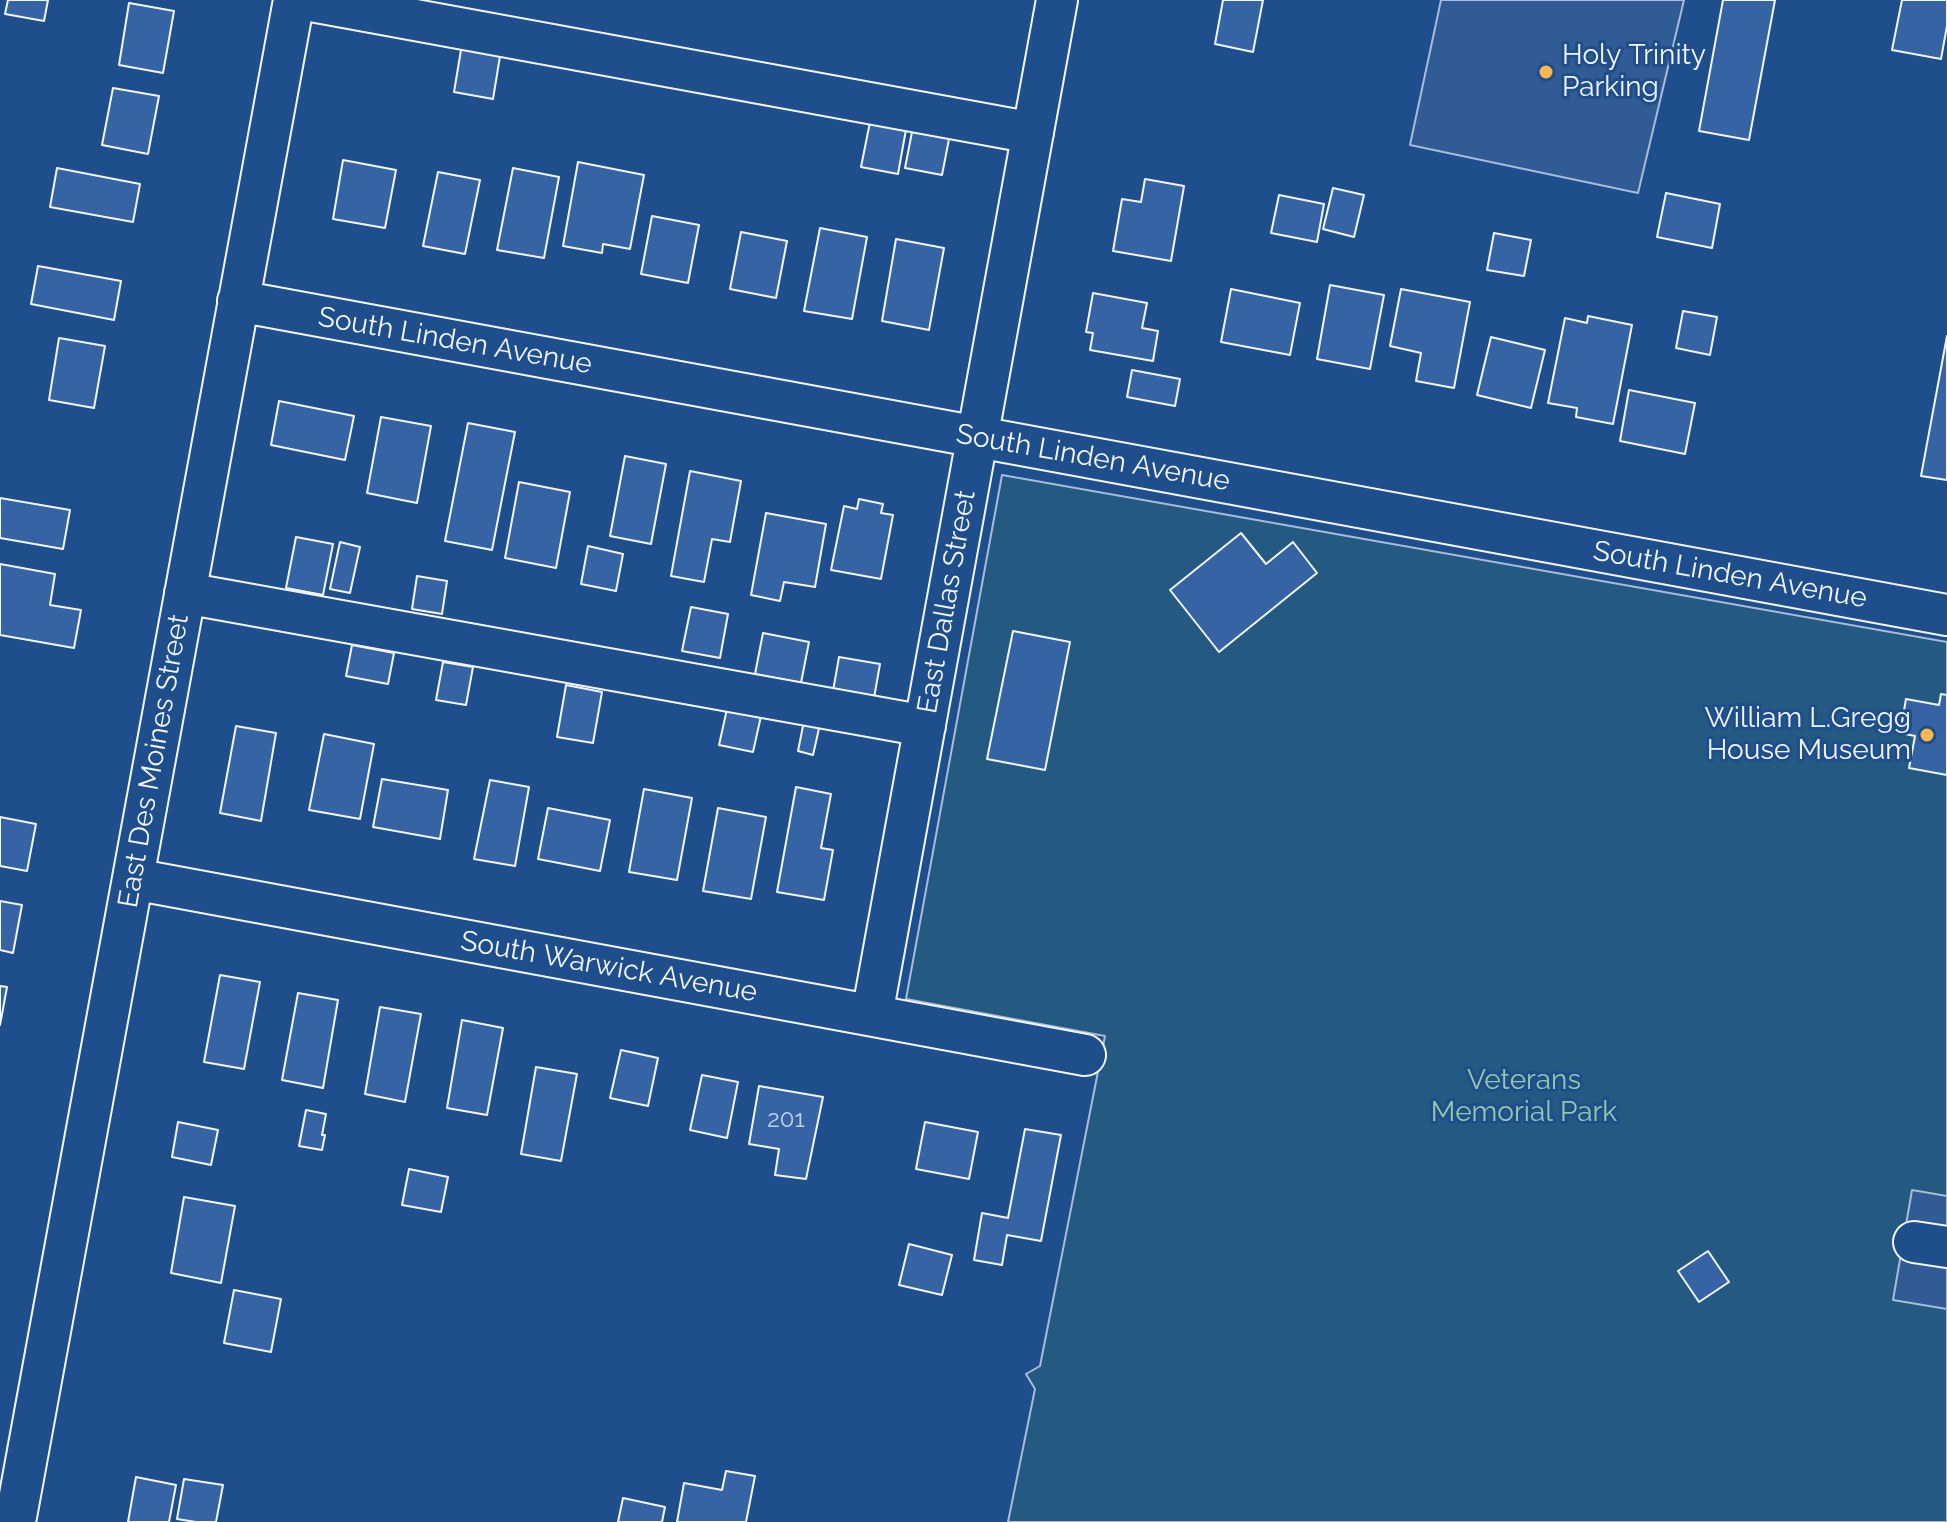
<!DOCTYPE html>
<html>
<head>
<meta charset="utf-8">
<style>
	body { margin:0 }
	canvas { display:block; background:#1f4e8c }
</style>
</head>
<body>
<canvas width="1947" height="1522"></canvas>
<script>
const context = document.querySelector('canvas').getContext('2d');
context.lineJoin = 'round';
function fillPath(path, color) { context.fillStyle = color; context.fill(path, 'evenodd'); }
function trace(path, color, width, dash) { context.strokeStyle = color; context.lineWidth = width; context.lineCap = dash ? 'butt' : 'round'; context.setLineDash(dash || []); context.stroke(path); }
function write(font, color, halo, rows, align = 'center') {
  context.font = font + ' Raleway,sans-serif'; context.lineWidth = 6; context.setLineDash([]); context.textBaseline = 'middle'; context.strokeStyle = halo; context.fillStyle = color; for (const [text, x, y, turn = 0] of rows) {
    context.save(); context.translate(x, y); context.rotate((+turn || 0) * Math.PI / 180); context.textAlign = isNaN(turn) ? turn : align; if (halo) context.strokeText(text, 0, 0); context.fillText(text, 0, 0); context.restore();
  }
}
const green = new Path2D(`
	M 1002,475 L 1947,642 L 1947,1522 L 1008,1522 L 1035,1389 L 1026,1374 L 1040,1366 L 1105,1036 L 906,999 Z`);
fillPath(green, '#245a82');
trace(green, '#a8bbd7', 2);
const parking = new Path2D(`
	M 1441,0 L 1684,0 L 1638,193 L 1410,145 Z
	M 1912,1190 L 1947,1196 L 1947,1309 L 1893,1300 Z`);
fillPath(parking, '#305b95');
trace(parking, '#a8bbd7', 2);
const building = new Path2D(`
	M 8,0 L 48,0 L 44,21 L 5,14 Z
	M 1223,0 L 1263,0 L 1253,52 L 1215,44 Z
	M 1723,0 L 1775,0 L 1749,140 L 1699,131 Z
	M 1902,0 L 1947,0 L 1947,26 L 1941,59 L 1892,50 Z
	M 129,3 L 174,11 L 163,73 L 119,65 Z
	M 462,44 L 501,50 L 493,99 L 454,92 Z
	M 113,88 L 159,96 L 148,154 L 102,145 Z
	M 871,117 L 907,124 L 898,174 L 861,167 Z
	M 913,127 L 950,134 L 942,175 L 905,168 Z
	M 343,160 L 396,170 L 385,228 L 333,219 Z
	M 578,162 L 644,175 L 630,249 L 603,244 L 602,253 L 563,246 Z
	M 57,168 L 140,184 L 133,222 L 50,207 Z
	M 513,168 L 559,177 L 544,258 L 497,250 Z
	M 438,172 L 480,180 L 465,254 L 423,246 Z
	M 1145,179 L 1184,186 L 1171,261 L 1113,251 L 1122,199 L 1141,202 Z
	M 1333,188 L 1364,195 L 1354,237 L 1323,229 Z
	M 1666,193 L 1720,204 L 1712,248 L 1657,237 Z
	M 1279,195 L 1324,204 L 1317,242 L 1271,233 Z
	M 652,216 L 699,225 L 688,283 L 641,274 Z
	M 820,228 L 867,237 L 852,319 L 804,311 Z
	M 741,232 L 787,241 L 776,298 L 730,289 Z
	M 1494,233 L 1531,240 L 1524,276 L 1487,270 Z
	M 896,239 L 944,248 L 929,330 L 882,321 Z
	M 38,266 L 121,281 L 114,320 L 31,304 Z
	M 1330,285 L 1384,295 L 1370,369 L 1317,359 Z
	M 1231,289 L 1300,303 L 1290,355 L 1221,342 Z
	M 1401,289 L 1470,302 L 1454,388 L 1416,381 L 1421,353 L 1390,346 Z
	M 1093,293 L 1147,303 L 1142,328 L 1158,331 L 1153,361 L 1090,350 L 1093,333 L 1086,332 Z
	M 1683,311 L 1717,317 L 1710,355 L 1676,348 Z
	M 1588,316 L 1632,325 L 1613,424 L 1576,417 L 1577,408 L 1548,403 L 1565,318 L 1587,323 Z
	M 1947,336 L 1947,480 L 1921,476 Z
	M 1491,337 L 1545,350 L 1531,408 L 1477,395 Z
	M 59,338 L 105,346 L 94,408 L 49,400 Z
	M 1132,370 L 1180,379 L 1175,406 L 1127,397 Z
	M 1629,390 L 1695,403 L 1685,454 L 1620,441 Z
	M 279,401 L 354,416 L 345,460 L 271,445 Z
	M 381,417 L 431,426 L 417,503 L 367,493 Z
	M 468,423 L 515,432 L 492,550 L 445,541 Z
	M 625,456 L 666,464 L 651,544 L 610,536 Z
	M 690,471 L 741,481 L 730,542 L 712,539 L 704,582 L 671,576 Z
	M 519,482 L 570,492 L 556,568 L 505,558 Z
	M 0,498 L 70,510 L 63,549 L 0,538 Z
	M 859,499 L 883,504 L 881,513 L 893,515 L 881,579 L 831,570 L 844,506 L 857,509 Z
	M 766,513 L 826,524 L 815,587 L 784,582 L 780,601 L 751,595 Z
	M 1241,533 L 1266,564 L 1293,542 L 1317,573 L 1219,652 L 1170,590 Z
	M 296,537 L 333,544 L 323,595 L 286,588 Z
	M 340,542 L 360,547 L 350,593 L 330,589 Z
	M 588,546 L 623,554 L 616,591 L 581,584 Z
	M 0,564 L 55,574 L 50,605 L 81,610 L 74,648 L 0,635 Z
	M 417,576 L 447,581 L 442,614 L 412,609 Z
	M 691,607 L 728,614 L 720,658 L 682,651 Z
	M 1013,631 L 1070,642 L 1045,770 L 987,759 Z
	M 763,633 L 809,642 L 801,683 L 755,674 Z
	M 352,645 L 394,653 L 388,684 L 346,676 Z
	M 839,657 L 880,664 L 874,698 L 833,691 Z
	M 443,662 L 473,667 L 466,705 L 436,700 Z
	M 566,685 L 602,692 L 593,743 L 557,737 Z
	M 1941,694 L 1947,695 L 1947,775 L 1909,768 L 1915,736 L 1900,733 L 1906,699 L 1939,705 Z
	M 727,709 L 761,716 L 753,752 L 719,745 Z
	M 804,721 L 820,724 L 813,755 L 798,751 Z
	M 236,726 L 276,733 L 261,821 L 220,813 Z
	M 324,734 L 374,744 L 360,819 L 309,810 Z
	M 382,779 L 448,790 L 440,839 L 373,827 Z
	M 490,780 L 529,787 L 515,866 L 474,859 Z
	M 796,787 L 831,794 L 821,848 L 833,850 L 824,900 L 777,892 Z
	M 644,789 L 692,798 L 677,880 L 629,872 Z
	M 548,808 L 610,820 L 600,871 L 538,859 Z
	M 718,808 L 766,817 L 751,899 L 703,891 Z
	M 0,817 L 36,824 L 27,871 L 0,866 Z
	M 0,901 L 22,905 L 13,953 L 0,950 Z
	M 220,975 L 260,982 L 244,1069 L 204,1062 Z
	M 0,986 L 7,987 L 0,1025 Z
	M 298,993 L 338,1000 L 323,1088 L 282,1080 Z
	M 380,1007 L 421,1014 L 405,1102 L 365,1094 Z
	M 462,1020 L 503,1028 L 487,1115 L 447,1108 Z
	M 621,1050 L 658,1058 L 648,1106 L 610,1098 Z
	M 536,1067 L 577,1074 L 561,1161 L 521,1154 Z
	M 702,1075 L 738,1082 L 727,1138 L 690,1130 Z
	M 759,1086 L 823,1097 L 806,1179 L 775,1175 L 779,1149 L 749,1144 Z
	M 306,1110 L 326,1114 L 322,1135 L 325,1135 L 322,1150 L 299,1146 Z
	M 178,1122 L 218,1130 L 211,1165 L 172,1157 Z
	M 925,1122 L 978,1132 L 969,1179 L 916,1169 Z
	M 1025,1129 L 1061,1135 L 1041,1241 L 1007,1235 L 1002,1265 L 974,1260 L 982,1213 L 1008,1218 Z
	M 409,1169 L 448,1177 L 441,1212 L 402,1205 Z
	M 184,1197 L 235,1206 L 221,1283 L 171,1273 Z
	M 909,1244 L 952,1255 L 942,1295 L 899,1285 Z
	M 1708,1251 L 1729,1282 L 1699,1302 L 1678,1271 Z
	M 234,1290 L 281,1299 L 271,1352 L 224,1343 Z
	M 726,1471 L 755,1476 L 746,1522 L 677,1522 L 684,1483 L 722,1490 Z
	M 136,1477 L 176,1485 L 169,1522 L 128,1522 Z
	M 184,1479 L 223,1485 L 216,1522 L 196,1522 L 177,1519 Z
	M 623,1498 L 665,1507 L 662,1522 L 618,1522 Z`);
fillPath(building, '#3563a3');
trace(building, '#f2f6ff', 2);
const minor = new Path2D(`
	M 306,0 L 1033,133
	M 238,301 L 1947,615
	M 185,593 L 925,726
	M 133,879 L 1085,1055
	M 872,1015 L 1057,0
	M 1914,1242 L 1947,1247
	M 15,1522 L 294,0`);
trace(minor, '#f2f6ff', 44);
trace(minor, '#1f4e8c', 40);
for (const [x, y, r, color] of [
	[1546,72,8,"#ffb74d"],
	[1927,735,8,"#ffb74d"]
]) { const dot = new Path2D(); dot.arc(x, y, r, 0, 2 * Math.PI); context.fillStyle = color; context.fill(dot); trace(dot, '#1f4e8c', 3); }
write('24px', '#c3d1e8', null, [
	["201",786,1120]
]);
write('28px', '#f2f6ff', '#1f4e8c', [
	["Holy Trinity",1562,56],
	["Parking",1562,88],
	["William L.Gregg",1911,719,"right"],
	["House Museum",1911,751,"right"]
], 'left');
write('28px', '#f2f6ff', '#1f4e8c', [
	["South Linden Avenue",455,341,10],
	["South Linden Avenue",1093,458,10],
	["South Linden Avenue",1730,575,10],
	["East Dallas Street",947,602,-80],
	["East Des Moines Street",154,761,-80],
	["South Warwick Avenue",609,967,10]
]);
write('28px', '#97c8a6', '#1f4e8c', [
	["Veterans",1524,1081],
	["Memorial Park",1524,1113]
]);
</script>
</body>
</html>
